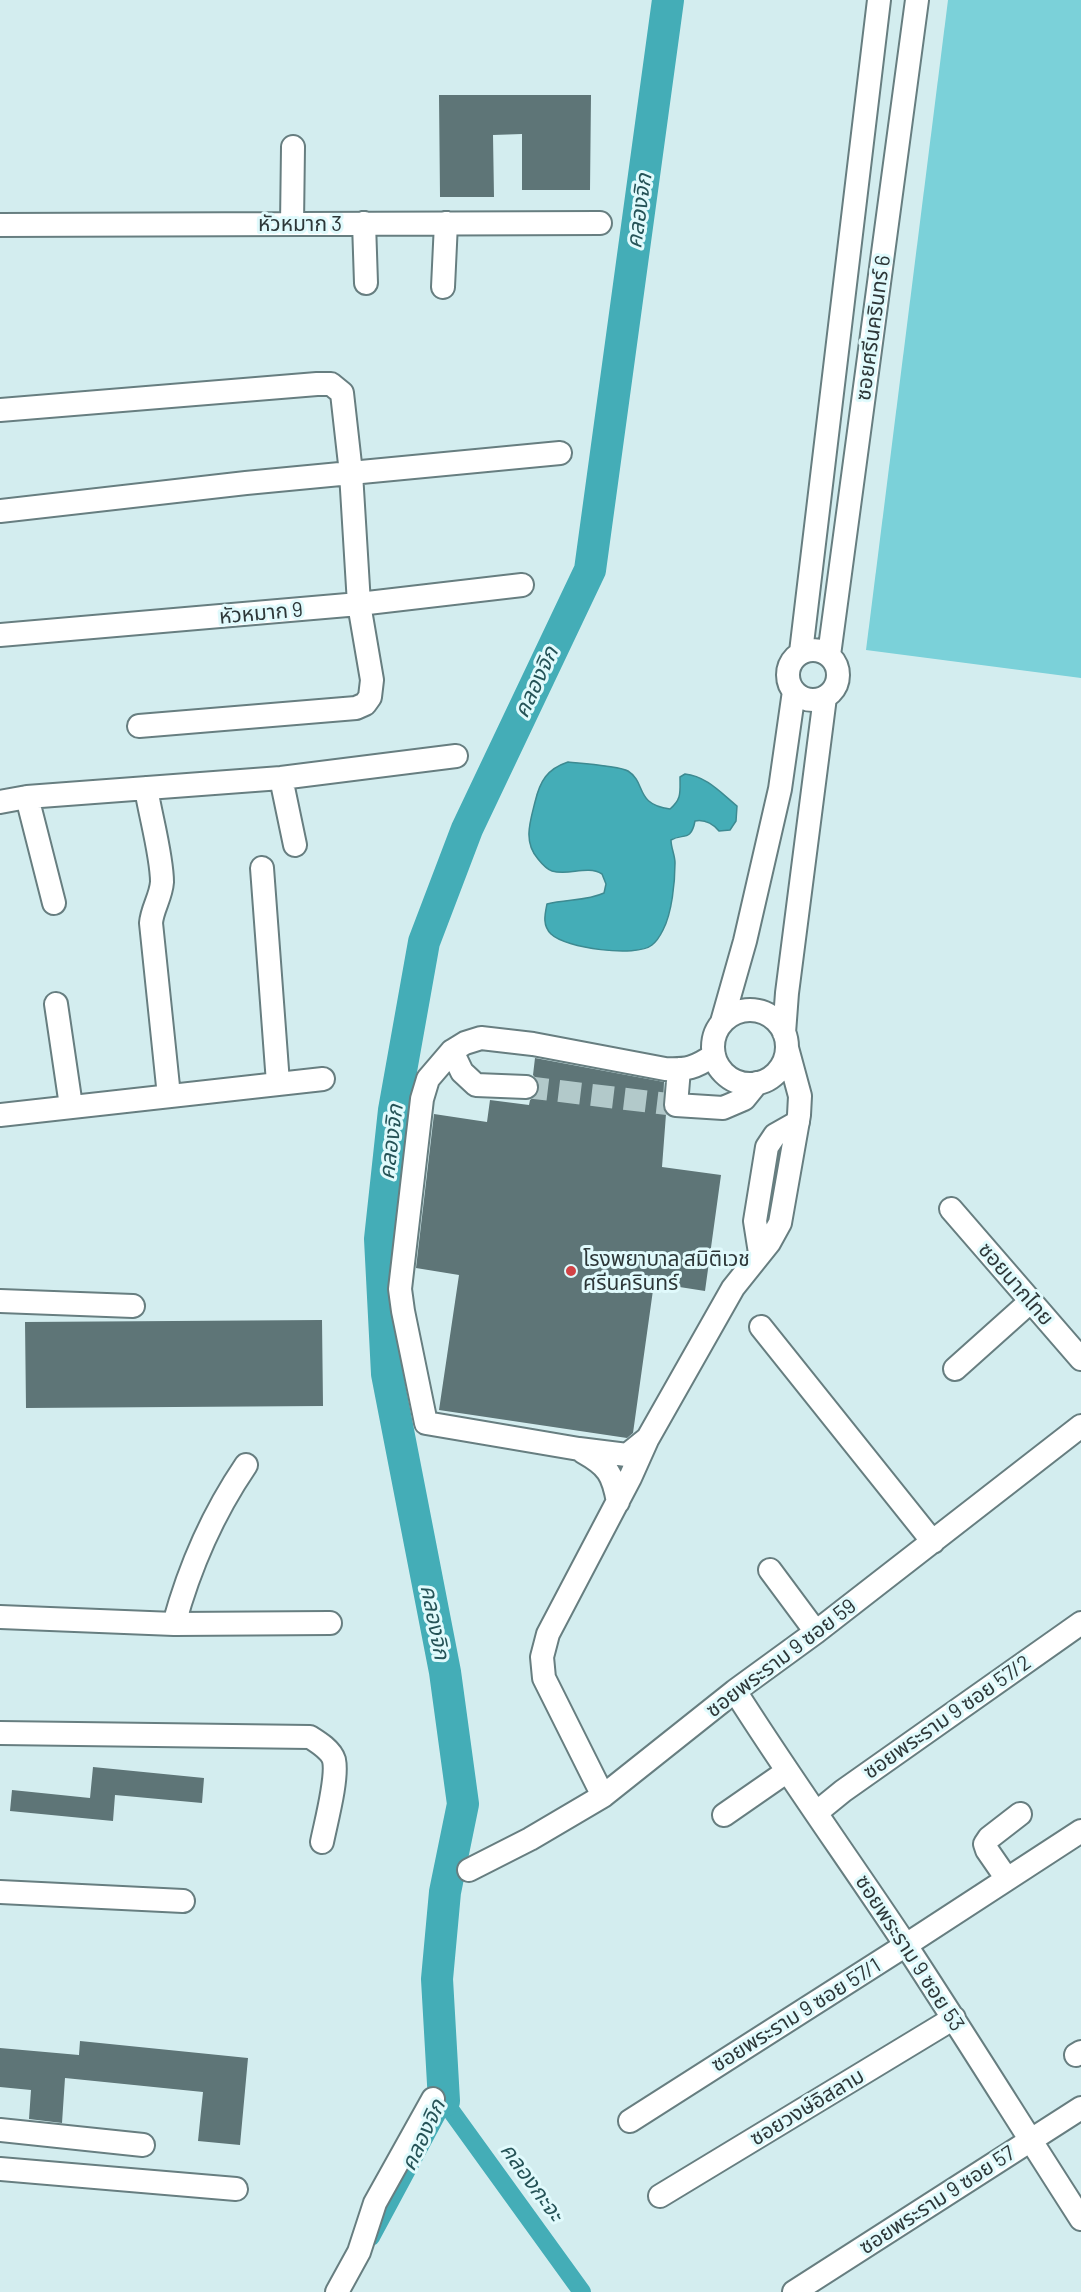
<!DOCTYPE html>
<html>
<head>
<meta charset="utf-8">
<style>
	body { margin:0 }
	canvas { display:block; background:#d3edef }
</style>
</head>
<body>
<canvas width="1081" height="2292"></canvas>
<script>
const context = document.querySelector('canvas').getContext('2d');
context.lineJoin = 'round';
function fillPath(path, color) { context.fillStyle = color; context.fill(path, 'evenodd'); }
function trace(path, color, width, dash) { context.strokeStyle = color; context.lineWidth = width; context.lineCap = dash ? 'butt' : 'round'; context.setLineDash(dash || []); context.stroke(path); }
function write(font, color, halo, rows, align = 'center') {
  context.font = font + ' Barlow,"Noto Sans Thai",sans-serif'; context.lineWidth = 6; context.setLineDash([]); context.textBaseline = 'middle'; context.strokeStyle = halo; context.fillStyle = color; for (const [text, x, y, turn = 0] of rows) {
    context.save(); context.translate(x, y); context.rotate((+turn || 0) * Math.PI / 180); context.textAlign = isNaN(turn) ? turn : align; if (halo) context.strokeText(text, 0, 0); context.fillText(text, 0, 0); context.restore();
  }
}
fillPath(new Path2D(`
	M 948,0 L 1081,0 L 1081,678 L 866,650 Z`), '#7bd1d9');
const water = new Path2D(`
	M 568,762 C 579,763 620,766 628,771 C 647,783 634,804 670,809 C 682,799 680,792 680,777 L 685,774 C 706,776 721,793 737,806 L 736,821 L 730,830 L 719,831 C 713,824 706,819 695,821 C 691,842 683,833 671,840 C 671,848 675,855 675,863 C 675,882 672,913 663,930 C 661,934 656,942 652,945 C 636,958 565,948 551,934 C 542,925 545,914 547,904 C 566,899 587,901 604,893 L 606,884 L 602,874 C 587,865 569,876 552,871 C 546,869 542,864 538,859 C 523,842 530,822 535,802 C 540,781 547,769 568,762 Z`);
fillPath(water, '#44adb7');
trace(water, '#3d8a91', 1.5);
trace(new Path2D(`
	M 371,2237 L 444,2101 L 582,2292`), '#44adb7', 18);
trace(new Path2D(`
	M 444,2101 L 437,1979 L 445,1892 L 463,1804 L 445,1672 L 387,1374 L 380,1239 L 394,1110 L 424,942 L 467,829 L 590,570 L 668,0`), '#44adb7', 32);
fillPath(new Path2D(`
	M 439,95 L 591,95 L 590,190 L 522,190 L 522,134 L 493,135 L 494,197 L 440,197 Z
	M 535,1058 L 664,1082 L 663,1104 L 666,1114 L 662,1167 L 721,1175 L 705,1291 L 654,1283 L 633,1433 L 627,1438 L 439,1410 L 459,1275 L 416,1268 L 434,1114 L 487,1122 L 490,1100 L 529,1105 L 530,1100 L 537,1095 L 539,1088 L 538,1081 L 533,1075 Z
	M 322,1320 L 323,1406 L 26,1408 L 25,1322 Z
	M 93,1767 L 204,1778 L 202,1803 L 115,1795 L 113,1821 L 10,1811 L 12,1790 L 90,1798 Z
	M 80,2041 L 248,2058 L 240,2145 L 198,2141 L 203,2092 L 65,2078 L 62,2123 L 29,2119 L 31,2090 L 0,2087 L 0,2048 L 79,2055 Z`), '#5e7577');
trace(new Path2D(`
	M 526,1087 L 676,1105`), '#b2c9ca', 22, [22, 11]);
const minor = new Path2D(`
	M 364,223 L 366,283
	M 292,224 L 293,147
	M 0,225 L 600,223
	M 443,287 L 446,223
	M 0,410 L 317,384 L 331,384 L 342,393 L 351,473 L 359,604 L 372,680 L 370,697 L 365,704 L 356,708 L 139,726
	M 0,511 L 246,483 L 560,453
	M 0,635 L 359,604 L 522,585
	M788 675a25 25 0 1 1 50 0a25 25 0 1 1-50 0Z
	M 801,652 L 879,0
	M 829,655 L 917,0
	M 281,778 L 295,845
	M 146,788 C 150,814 162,856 162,882 C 161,897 152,909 151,923 L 169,1096
	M 27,797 L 54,903
	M 0,802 L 27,797 L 281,778 L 456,756
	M 262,868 L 278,1083
	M 56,1004 L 71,1106
	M713 1047a37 37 0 1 1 74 0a37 37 0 1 1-74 0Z
	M 722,1022 L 745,941 L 780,789 L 794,691
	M 784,1033 L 787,993 L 825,697
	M 452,1051 L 462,1072 L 476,1085 L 526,1087
	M 714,1055 C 695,1068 687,1070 665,1069 L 533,1044 L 481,1038 L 465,1043 L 452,1051 L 428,1079 L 422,1099 L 400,1289 L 403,1311 L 426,1423 L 579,1449 L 627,1455 L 648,1438 L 733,1288 L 769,1243 L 780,1223 L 799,1115 L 800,1096 L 787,1048
	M 679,1069 L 676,1105 L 723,1108 L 744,1099 L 757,1083
	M 0,1115 L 323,1079
	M 951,1209 L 1081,1359
	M 760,1253 L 755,1221 L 767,1147 L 775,1135 L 798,1122
	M 0,1301 L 133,1306
	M 761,1327 L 933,1542
	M 955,1369 L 1031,1301
	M 583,1452 C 608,1466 613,1474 618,1502
	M 770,1570 L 816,1632
	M 0,1617 L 174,1624 L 330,1623
	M 174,1624 C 190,1565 212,1515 246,1465
	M 735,1691 C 790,1778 850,1861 907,1947 C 966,2037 1023,2129 1081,2219
	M 0,1733 L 310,1737 C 318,1742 331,1750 334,1760 C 338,1778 326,1822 322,1842
	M 603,1796 L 544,1678 L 542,1657 L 548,1634 L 630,1478 L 647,1440
	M 816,1813 L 843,1791 L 1081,1623
	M 724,1815 L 786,1772
	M 469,1870 L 530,1839 L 603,1796 L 735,1691 L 816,1632 L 1081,1426
	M 1007,1879 L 987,1850 L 985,1844 L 989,1838 L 1020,1814
	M 0,1892 L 183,1901
	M 1076,2055 L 1081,2052
	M 630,2121 L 906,1945 L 1081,1831
	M 0,2130 L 143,2145
	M 0,2169 L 236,2189
	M 660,2196 L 954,2018
	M 337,2292 L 359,2252 L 375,2203 L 433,2099
	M 794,2292 L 1081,2108`);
trace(minor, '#677e80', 26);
trace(minor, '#fff', 22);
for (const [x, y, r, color] of [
	[571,1271,6,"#d24346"]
]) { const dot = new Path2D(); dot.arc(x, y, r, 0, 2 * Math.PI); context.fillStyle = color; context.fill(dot); trace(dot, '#e0fafc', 2); }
write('21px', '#2d3738', '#e0fafc', [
	["หัวหมาก 3",300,224],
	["ซอยศรีนครินทร์ 6",873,328,-82],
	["หัวหมาก 9",261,613,-5],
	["ซอยนากไทย",1016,1284,49],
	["ซอยพระราม 9 ซอย 59",781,1658,-37],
	["ซอยพระราม 9 ซอย 57/2",947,1717,-35],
	["ซอยพระราม 9 ซอย 53",910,1953,57],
	["ซอยพระราม 9 ซอย 57/1",796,2015,-32],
	["ซอยวงษ์อิสลาม",807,2107,-31],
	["ซอยพระราม 9 ซอย 57",937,2200,-33]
]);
write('21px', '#2d3738', '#e0fafc', [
	["โรงพยาบาล สมิติเวช",583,1259],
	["ศรีนครินทร์",583,1283]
], 'left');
write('italic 22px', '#255357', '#e0fafc', [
	["คลองจิก",639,211,-82],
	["คลองจิก",536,682,-65],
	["คลองจิก",391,1142,-83],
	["คลองจิก",435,1622,79],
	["คลองจิก",423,2135,-65],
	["คลองกะจะ",532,2182,54]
]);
</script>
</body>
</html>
